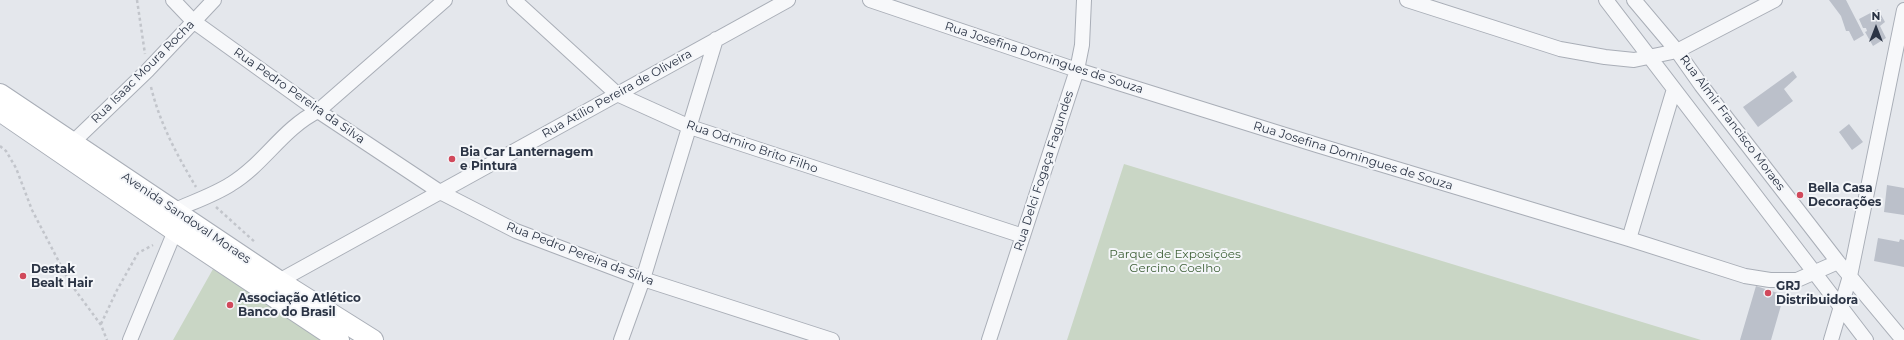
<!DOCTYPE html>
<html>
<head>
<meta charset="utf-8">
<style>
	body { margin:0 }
	#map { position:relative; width:1904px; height:340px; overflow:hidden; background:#e4e7ec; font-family:Montserrat,sans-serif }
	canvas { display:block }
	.north { position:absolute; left:1856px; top:8px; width:40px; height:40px; -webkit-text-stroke:3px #f4f6f9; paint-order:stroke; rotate:0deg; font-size:11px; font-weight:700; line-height:16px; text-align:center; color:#2b3445 }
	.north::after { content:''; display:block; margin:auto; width:14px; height:18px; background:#2b3445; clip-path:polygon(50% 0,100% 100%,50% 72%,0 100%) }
</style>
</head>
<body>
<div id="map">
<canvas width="1904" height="340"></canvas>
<div class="north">N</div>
</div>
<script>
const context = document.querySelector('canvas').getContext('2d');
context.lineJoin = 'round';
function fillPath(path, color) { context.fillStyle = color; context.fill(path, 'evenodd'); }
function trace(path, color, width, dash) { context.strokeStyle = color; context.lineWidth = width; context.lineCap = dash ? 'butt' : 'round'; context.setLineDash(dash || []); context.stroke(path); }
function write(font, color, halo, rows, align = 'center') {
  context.font = font + ' Montserrat,sans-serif'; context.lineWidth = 4; context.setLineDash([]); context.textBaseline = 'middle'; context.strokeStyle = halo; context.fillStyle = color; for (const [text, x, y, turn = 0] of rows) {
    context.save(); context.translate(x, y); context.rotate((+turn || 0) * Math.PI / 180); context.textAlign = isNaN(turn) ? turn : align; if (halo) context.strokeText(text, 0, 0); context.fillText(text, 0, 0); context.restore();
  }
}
fillPath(new Path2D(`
	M 1124,164 L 1701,340 L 1067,340 Z
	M 213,269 L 322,340 L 173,340 Z`), '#c9d6c5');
fillPath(new Path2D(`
	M 1829,0 L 1846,0 L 1864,35 L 1854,41 L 1849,31 L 1846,31 L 1841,16 Z
	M 1878,9 L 1885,22 L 1880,26 L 1886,38 L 1873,46 L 1865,32 L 1867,31 L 1866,28 L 1863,28 L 1859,19 Z
	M 1793,71 L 1797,77 L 1784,89 L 1793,101 L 1758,127 L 1743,107 Z
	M 1849,124 L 1863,142 L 1852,150 L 1839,132 Z
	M 1887,185 L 1904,188 L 1904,215 L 1884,212 Z
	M 1878,238 L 1899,242 L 1900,239 L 1904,240 L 1904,267 L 1874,261 Z
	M 1756,286 L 1784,295 L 1771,340 L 1740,340 Z`), '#bbc0ca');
const street = new Path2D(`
	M 173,0 L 193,21 L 318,111 L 440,192 L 516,231 L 643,279 L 832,340
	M 514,0 L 617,94 L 690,127 L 1023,236
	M 870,0 L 1077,70 L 1317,145 L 1629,239 L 1745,276 L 1770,280 L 1797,280 L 1838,262
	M 1407,0 L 1560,49 L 1605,57 L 1634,60 L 1677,51 L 1775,0
	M 1606,0 L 1866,340
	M 1634,0 L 1677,51 L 1701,85 L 1838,262 L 1903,340
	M 72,143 L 147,71 L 214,0
	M 175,210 C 193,202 214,195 231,184 C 264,164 283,128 318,111 L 445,0
	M 1629,239 L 1674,89
	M 279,281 L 788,0
	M 130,340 L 175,231
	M 621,340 L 643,279 L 716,39
	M 989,340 L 1077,70 L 1082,45 L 1084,0
	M 1831,340 L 1850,276 L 1904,10`);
const secondary = new Path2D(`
	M 0,94 L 279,281 L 373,340
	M 0,111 L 175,231 L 339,340`);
trace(street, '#a9aeb7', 16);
trace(secondary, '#a9aeb7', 22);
trace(new Path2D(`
	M 137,0 L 145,54
	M 151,87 C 160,124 177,155 196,187
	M 0,146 L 6,151 L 16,168 L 32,210 L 70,283 L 101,325 L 107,340
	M 216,207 L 256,243
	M 101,324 L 117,290 L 138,253 L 153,245`), '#c2c5cb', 2.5, [3, 3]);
trace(street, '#f7f8fa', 14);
trace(secondary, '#fff', 20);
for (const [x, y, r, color] of [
	[452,159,4,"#d1495b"],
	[1800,195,4,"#d1495b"],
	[23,276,4,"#d1495b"],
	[1768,293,4,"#d1495b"],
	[230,305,4,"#d1495b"]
]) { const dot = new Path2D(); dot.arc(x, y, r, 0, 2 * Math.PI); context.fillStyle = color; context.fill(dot); trace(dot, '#f4f6f9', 1.5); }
write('12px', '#2b3445', '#f4f6f9', [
	["Rua Josefina Domingues de Souza",1044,58,18],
	["Rua Isaac Moura Rocha",143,72,-45],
	["Rua Atílio Pereira de Oliveira",617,94,-29],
	["Rua Pedro Pereira da Silva",299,96,35],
	["Rua Almir Francisco Moraes",1732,123,53],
	["Rua Odmiro Brito Filho",752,147,19],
	["Rua Josefina Domingues de Souza",1353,156,17],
	["Rua Delci Fogaça Fagundes",1044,171,-72],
	["Avenida Sandoval Moraes",186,218,34],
	["Rua Pedro Pereira da Silva",580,254,21]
]);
write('bold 12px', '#2b3445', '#f4f6f9', [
	["Bia Car Lanternagem",460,152],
	["e Pintura",460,166],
	["Bella Casa",1808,188],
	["Decorações",1808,202],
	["Destak",31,269],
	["Bealt Hair",31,283],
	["GRJ",1776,286],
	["Distribuidora",1776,300],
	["Associação Atlético",238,298],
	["Banco do Brasil",238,312]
], 'left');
write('12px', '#3f6138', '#f4f6f9', [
	["Parque de Exposições",1175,254],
	["Gercino Coelho",1175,268]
]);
</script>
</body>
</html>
